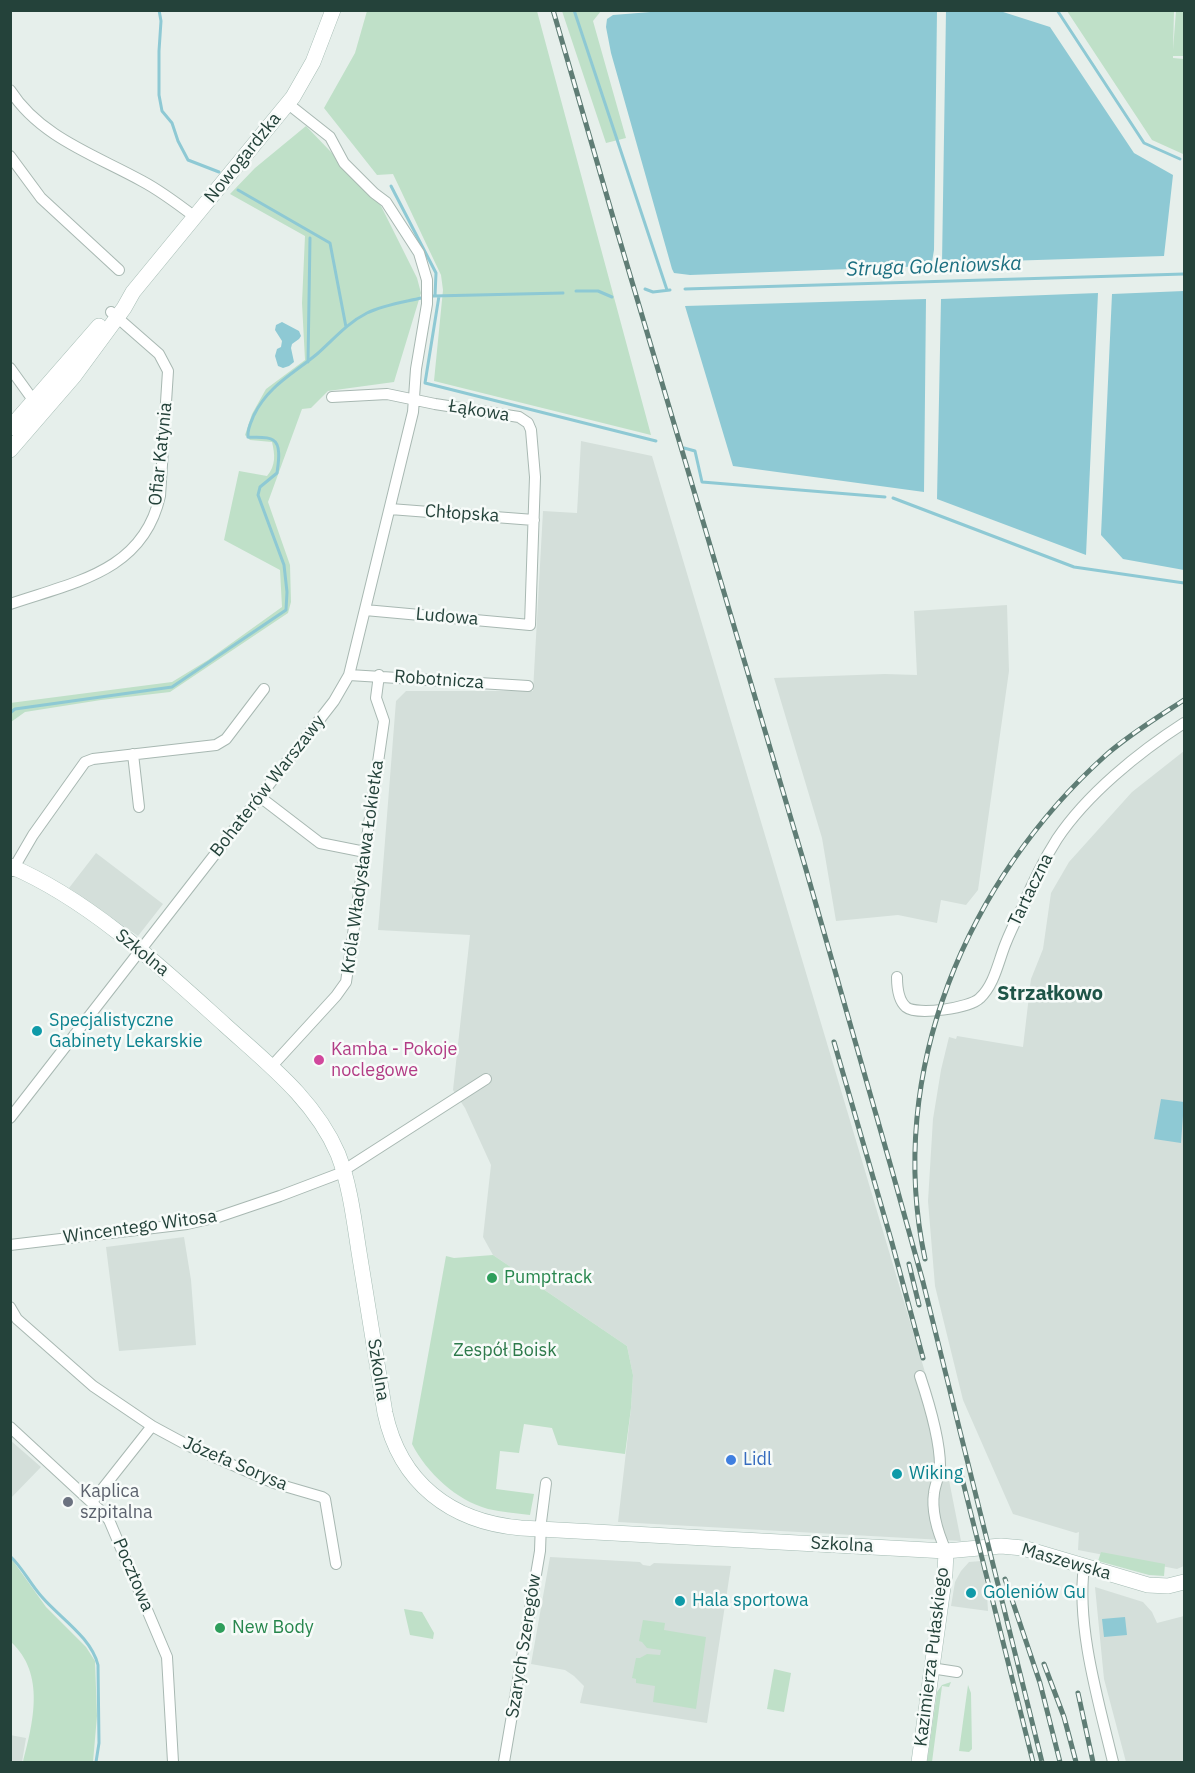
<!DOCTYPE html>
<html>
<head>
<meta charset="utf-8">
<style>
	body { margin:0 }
	#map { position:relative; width:1195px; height:1773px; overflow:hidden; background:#e6efeb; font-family:"IBM Plex Sans",sans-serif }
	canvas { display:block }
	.frame { position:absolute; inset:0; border:12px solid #24423a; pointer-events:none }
</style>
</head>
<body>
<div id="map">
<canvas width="1195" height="1773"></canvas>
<div class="frame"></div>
</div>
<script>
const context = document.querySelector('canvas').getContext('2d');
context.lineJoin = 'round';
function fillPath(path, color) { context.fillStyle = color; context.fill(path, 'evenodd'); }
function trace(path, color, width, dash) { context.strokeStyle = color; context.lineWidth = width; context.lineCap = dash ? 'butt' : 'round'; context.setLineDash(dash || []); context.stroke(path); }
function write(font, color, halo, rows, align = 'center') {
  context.font = font + ' "IBM Plex Sans",sans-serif'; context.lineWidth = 5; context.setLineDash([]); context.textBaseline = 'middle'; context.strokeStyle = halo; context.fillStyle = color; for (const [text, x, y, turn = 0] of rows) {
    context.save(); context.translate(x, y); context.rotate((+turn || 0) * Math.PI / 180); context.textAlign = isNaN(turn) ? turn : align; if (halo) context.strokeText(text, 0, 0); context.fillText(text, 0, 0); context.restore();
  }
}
fillPath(new Path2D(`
	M 581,441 L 652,456 L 933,1399 L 961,1541 L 618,1522 L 631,1408 L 633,1375 L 627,1346 L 493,1255 L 483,1237 L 491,1165 L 465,1108 L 453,1090 L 470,935 L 378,930 L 396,701 L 406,691 L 533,691 L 543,511 L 577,513 Z
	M 1007,605 L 1009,671 L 978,890 L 966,905 L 941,900 L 937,923 L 898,915 L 836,921 L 822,838 L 774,678 L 885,674 L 917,675 L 914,611 Z
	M 1184,751 L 1184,1566 L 1177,1569 L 1078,1550 L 1079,1532 L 1076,1533 L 1013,1514 L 963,1400 L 935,1286 L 928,1201 L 933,1119 L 941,1070 L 949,1037 L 956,1039 L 957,1036 L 1023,1047 L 1031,979 L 1043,949 L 1051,893 L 1069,862 L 1132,792 Z
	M 96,853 L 163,904 L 138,936 L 69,888 Z
	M 184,1237 L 191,1280 L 196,1345 L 119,1351 L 106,1247 Z
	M 10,1440 L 41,1467 L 11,1498 L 10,1498 Z
	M 550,1557 L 640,1562 L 643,1565 L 650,1566 L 654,1563 L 731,1566 L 707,1723 L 580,1703 L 584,1686 L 574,1676 L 565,1670 L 531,1664 Z
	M 981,1561 L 987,1594 L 988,1611 L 951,1606 L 955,1582 L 961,1571 L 969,1562 Z
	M 1095,1587 L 1143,1602 L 1152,1612 L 1157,1623 L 1184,1616 L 1184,1762 L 1126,1762 L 1104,1679 Z
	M 10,1735 L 26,1738 L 22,1762 L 11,1762 Z`), '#d4dfda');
fillPath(new Path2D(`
	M 367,11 L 537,11 L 651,435 L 434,381 L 443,290 L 441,275 L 393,174 L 377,175 L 324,108 L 355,53 Z
	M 562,11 L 601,11 L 593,21 L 626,138 L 606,143 Z
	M 1067,11 L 1174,11 L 1173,50 L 1176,11 L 1184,11 L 1184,56 L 1173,56 L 1173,58 L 1184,59 L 1184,153 L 1183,154 L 1152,140 Z
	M 306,126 L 379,202 L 417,278 L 421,293 L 394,382 L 328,391 L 311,408 L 302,409 L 268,502 L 290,565 L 291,602 L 288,613 L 170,692 L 101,700 L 25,712 L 11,722 L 10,703 L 172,682 L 208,660 L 282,607 L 280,570 L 224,540 L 239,471 L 267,476 C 276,465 275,455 272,442 L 250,440 L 245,435 L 252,414 L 266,389 L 305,360 L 302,303 L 305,236 L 230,194 L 255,168 Z
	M 493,1255 L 627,1346 L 633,1375 L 631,1408 L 625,1454 L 558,1445 L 552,1428 L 524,1424 L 519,1453 L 500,1451 L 496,1489 L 534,1494 L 530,1515 C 516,1513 502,1512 488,1509 C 456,1500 427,1473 412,1444 L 446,1256 L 454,1258 Z
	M 1101,1552 L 1165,1564 L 1164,1576 L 1149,1575 L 1098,1561 Z
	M 11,1558 L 46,1607 L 86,1647 L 95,1661 L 97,1716 L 93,1762 L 23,1762 C 33,1723 46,1674 11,1642 Z
	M 404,1609 L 422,1612 L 434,1633 L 433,1639 L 410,1635 Z
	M 643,1620 L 665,1623 L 664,1630 L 706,1637 L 696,1709 L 653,1702 L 655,1686 L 636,1683 L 636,1679 L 632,1678 L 636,1658 L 640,1658 L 647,1654 L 660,1655 L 661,1650 L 647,1648 L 642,1642 L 639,1641 Z
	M 774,1669 L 791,1673 L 784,1712 L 767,1709 Z
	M 951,1682 L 949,1687 L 942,1686 L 932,1762 L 927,1762 L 937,1692 L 942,1685 Z
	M 968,1685 L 971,1693 L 972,1749 L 969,1752 L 959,1751 Z`), '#bfe0c8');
fillPath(new Path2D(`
	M 663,11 L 937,11 L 934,250 L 932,262 L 929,266 L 690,275 L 674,273 L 672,269 L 611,53 L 606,27 L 607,19 L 613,15 Z
	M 946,11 L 1000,11 L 1050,27 L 1134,153 L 1173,175 L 1164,256 L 942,263 Z
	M 1184,291 L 1184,570 L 1123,559 L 1101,535 L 1112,294 Z
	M 1098,293 L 1086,555 L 937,499 L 941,299 Z
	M 926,299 L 924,492 L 733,466 L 685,306 Z
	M 282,322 L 299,331 L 301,336 L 299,339 L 292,344 L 291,348 L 294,362 L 289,366 L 283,368 L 278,366 L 275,356 L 277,349 L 281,347 L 282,341 L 275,330 L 276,325 Z
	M 1161,1099 L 1184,1102 L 1181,1143 L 1154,1139 Z
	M 1125,1617 L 1127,1635 L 1104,1637 L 1102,1619 Z`), '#8ec9d4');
trace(new Path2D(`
	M 159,10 L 161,21 L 159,51 L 159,95 L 162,111 L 172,123 L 178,141 L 188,160 L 219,172
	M 574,10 L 667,290
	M 1057,10 L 1144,143 L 1180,159
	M 391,186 L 436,273 L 435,296
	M 238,190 L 330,243 L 346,327
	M 645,289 L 653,292 L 670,290
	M 685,289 L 1184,274
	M 576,291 L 598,291 L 612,297
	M 433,296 L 563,293
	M 439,296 L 425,383 L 656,441
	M 308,362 L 310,238
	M 684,448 L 695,451 L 702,482 L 885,497
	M 893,498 L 1074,567 L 1184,583
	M 10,713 L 15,709 L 172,687 L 286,610 L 287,592 L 284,565 L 258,495 L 260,487 L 277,473 C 278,465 282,445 273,440 C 267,436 255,438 248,437 C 247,429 251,422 254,415 C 268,386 293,374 317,354 C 333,340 347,323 367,313 C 383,305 404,302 421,298
	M 10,1556 C 23,1568 30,1584 42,1597 C 60,1618 91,1637 98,1665 L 99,1743 L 96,1762`), '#8ec9d4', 3);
const street = new Path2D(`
	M 10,90 C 40,137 95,155 142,181 C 161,191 178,204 195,217
	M 10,156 L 41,198 L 119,270
	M 10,368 L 36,404
	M 332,397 L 387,394 L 435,404 L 519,417 L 528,423 L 531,430 L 535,477 L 530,625 L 365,610
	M 390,509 L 534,520
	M 10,604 C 74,582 143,572 160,496 L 168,371 L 159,354 L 111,312
	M 349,675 L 528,686
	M 133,754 L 139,807
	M 260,797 L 320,843 L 365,852
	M 12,871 L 33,835 L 85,762 L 93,759 L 216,745 L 226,739 L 264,689
	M 897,977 C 897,987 898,1000 906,1007 C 917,1016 970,1008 980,998 C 994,985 998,963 1005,945 C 1010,932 1016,920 1022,908 C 1032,884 1043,861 1057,839 C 1087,794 1139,752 1184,723
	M 271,1067 L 336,996 L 346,982 L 384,721 L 376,698 L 379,675
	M 10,1118 L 334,701 L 349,675 L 413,412 L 416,369 L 427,304 L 427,280 L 419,253 L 386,202 L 374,193 L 344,163 L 330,137 L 287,103
	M 10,1245 L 187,1224 L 218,1217 L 280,1196 L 338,1174 L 486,1079
	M 10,1307 L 17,1319 L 93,1386 L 152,1426 L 189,1446 L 274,1483 L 322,1497 L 325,1499 L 336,1564
	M 920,1376 C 928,1400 940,1440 940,1466 C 940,1475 935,1484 934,1493 C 931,1513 938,1533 946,1551
	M 10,1427 L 103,1513 L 109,1520 L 167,1657 L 173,1762
	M 92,1502 L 152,1426
	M 1084,1566 C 1076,1627 1099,1703 1113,1762
	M 931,1668 L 957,1672
	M 504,1762 L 540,1551 L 541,1522 L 546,1483`);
const secondary = new Path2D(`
	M 10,428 L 99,326
	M 10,450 L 74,376 L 124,308 L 133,292 L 293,97 L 313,62 L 333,10
	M 10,866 C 90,900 162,968 225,1025 C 268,1064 315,1100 338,1154 C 350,1185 354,1220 359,1252 C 368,1306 376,1360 385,1413 C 400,1483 451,1522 521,1528 L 946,1551 L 1001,1546 L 1023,1548 L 1148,1585 L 1168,1586 L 1184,1582
	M 919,1762 L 945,1573 L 946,1551`);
trace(street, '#a8b8b2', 12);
trace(secondary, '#a4bbb3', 16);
trace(street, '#fff', 10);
trace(secondary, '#fff', 15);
const rail = new Path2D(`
	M 553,10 L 617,231 L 805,866 L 891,1167 L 923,1282 L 1042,1762
	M 834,1042 L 892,1243 L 923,1358
	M 925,1259 C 885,1072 967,880 1106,755 C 1130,734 1158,717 1184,700
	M 909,1264 L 919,1305
	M 961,1474 L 1033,1762
	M 1005,1579 L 1040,1683 L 1060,1762
	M 1044,1664 L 1064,1717 L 1076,1762
	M 1078,1693 L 1093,1762`);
trace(rail, '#5f7d75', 5);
trace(rail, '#f7fbf9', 3, [9]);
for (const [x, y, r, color] of [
	[37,1031,6,"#0f9aa8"],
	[319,1060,6,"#d1479c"],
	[492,1278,6,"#2e9e5b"],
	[731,1460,6,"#3f7fe0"],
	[897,1474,6,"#0f9aa8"],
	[68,1502,6,"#6b7280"],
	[971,1593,6,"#0f9aa8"],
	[680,1601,6,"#0f9aa8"],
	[220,1628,6,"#2e9e5b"]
]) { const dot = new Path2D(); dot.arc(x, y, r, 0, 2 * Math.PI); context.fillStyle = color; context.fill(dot); trace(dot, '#f7fbf9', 2); }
write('18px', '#24423a', '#f7fbf9', [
	["Nowogardzka",243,158,-51],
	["Łąkowa",479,411,9],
	["Ofiar Katynia",161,454,-84],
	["Chłopska",462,514,4],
	["Ludowa",447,617,5],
	["Robotnicza",439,680,4],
	["Bohaterów Warszawy",268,786,-52],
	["Króla Władysława Łokietka",363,867,-82],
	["Tartaczna",1031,890,-64],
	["Szkolna",142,953,39],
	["Wincentego Witosa",140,1227,-8],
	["Szkolna",378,1370,81],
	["Józefa Sorysa",235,1464,23],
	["Szkolna",842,1545,3],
	["Maszewska",1066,1562,16],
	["Pocztowa",133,1575,67],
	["Szarych Szeregów",524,1646,-81],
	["Kazimierza Pułaskiego",932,1657,-83]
]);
write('18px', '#0d838f', '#f7fbf9', [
	["Specjalistyczne",49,1021],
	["Gabinety Lekarskie",49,1042],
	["Wiking",909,1474],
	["Goleniów Gu",983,1593],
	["Hala sportowa",692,1601]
], 'left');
write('18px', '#b23c85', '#f7fbf9', [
	["Kamba - Pokoje",331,1050],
	["noclegowe",331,1071]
], 'left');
write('18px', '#27864d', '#f7fbf9', [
	["Pumptrack",504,1278],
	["New Body",232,1628]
], 'left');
write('18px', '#2d7a4b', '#f7fbf9', [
	["Zespół Boisk",505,1351]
]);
write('18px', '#366cbe', '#f7fbf9', [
	["Lidl",743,1460]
], 'left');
write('18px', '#5b616d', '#f7fbf9', [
	["Kaplica",80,1492],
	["szpitalna",80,1513]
], 'left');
write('italic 20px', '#1c6f80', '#f7fbf9', [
	["Struga Goleniowska",934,267,-2]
]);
write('bold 20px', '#1f5548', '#f7fbf9', [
	["Strzałkowo",1050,994]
]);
</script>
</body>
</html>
